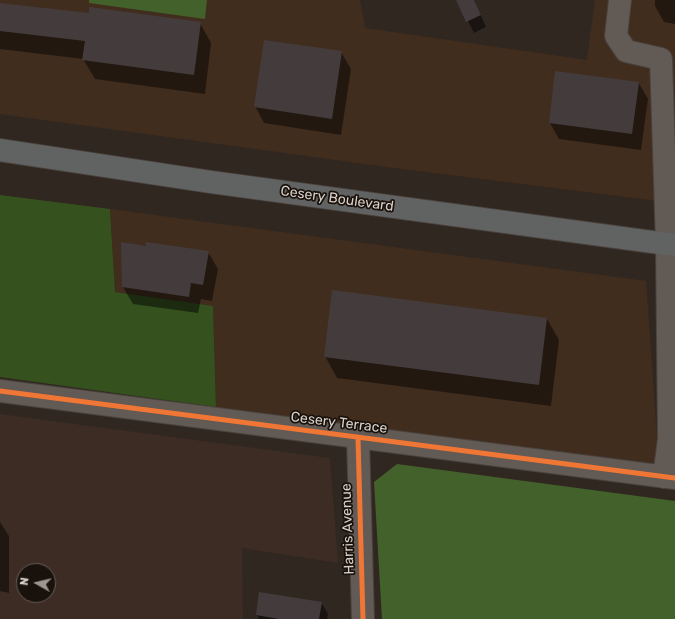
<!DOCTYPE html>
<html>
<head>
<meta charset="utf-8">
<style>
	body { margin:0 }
	#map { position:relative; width:675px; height:619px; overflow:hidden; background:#302721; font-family:Rubik,sans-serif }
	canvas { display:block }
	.north { position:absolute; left:16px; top:563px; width:40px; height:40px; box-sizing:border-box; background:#18110c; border:1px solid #665d57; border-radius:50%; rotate:278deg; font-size:11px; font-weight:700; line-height:16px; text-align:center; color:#dad0c8 }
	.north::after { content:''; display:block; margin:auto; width:14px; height:18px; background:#9e958e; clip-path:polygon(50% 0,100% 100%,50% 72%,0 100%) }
</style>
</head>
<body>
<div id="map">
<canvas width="675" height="619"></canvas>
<div class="north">N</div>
</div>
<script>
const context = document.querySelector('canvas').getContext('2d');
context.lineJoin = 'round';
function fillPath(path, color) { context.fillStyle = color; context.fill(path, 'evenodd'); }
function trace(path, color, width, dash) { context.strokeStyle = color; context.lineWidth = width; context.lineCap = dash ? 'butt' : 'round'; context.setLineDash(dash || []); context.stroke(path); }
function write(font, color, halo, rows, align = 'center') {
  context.font = font + ' Rubik,sans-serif'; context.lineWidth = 3.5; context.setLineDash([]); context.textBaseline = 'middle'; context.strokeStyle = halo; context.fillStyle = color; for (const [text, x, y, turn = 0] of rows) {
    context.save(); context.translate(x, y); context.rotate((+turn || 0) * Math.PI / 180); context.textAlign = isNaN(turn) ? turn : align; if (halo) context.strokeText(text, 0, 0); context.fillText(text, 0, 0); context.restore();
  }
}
fillPath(new Path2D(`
	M 0,0 L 89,0 L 89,2 L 205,18 L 207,0 L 360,0 L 365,28 L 587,60 L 595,0 L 675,0 L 675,203 L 387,167 L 0,114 Z
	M 110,209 L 646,281 L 659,465 L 216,407 L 213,306 L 115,292 Z`), '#412d1e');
fillPath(new Path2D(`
	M 0,414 L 330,458 L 338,563 L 242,548 L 243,619 L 0,619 ZM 24,571 L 48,571 L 48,595 L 24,595 Z`), '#3d2c24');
fillPath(new Path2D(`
	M 0,195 L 110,209 L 115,292 L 213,306 L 216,407 L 0,377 Z`), '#35511d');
fillPath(new Path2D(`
	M 89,0 L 207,0 L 205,19 L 89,3 Z
	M 397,464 L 675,501 L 675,619 L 382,619 L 374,482 Z`), '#43622b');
fillPath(new Path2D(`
	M 457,0 L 474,0 L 486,27 L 474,33 Z
	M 655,0 L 675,0 L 675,24 L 664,22 L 655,6 Z
	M 0,4 L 89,14 L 200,23 L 211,43 L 205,94 L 95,79 L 83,59 L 0,49 Z
	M 341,52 L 351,69 L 341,135 L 264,123 L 255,106 Z
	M 638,82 L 648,99 L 641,150 L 559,139 L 550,123 Z
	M 122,243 L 147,247 L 208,252 L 218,269 L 212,301 L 201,299 L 198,313 L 133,304 L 123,287 Z
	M 547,319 L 559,340 L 551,406 L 337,378 L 325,356 Z
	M 0,522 L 9,536 L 9,593 L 0,591 Z
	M 321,602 L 328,614 L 327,619 L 259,619 L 257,615 Z`), '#0007');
fillPath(new Path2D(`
	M 456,0 L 474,0 L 481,15 L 466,22 Z
	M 0,3 L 89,13 L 89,7 L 201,22 L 194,75 L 82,60 L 85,41 L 0,31 Z
	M 264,40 L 342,51 L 332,119 L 254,107 Z
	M 555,71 L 639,82 L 632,134 L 549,123 Z
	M 121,242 L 146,246 L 146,242 L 209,251 L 203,285 L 191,283 L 189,297 L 122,287 Z
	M 332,290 L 547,318 L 539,385 L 324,357 Z
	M 259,592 L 322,602 L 319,619 L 279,619 L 256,615 Z`), '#443c3c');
const minor = new Path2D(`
	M 620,0 L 616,36 L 626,51 L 661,59 L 667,244 L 669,439 L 664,477
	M 0,391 L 675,478
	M 358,438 L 363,619`);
const major = new Path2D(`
	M 0,150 L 211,182 L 675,245`);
trace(minor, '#4a423d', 24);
trace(major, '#4a423d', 24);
trace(minor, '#615a55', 22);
trace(major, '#616262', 22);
trace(new Path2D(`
	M 0,391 L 675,478
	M 358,438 L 363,619`), '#f07635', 5);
write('14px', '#dad0c8', '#18110c', [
	["Cesery Boulevard",337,199,8],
	["Cesery Terrace",339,423,7],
	["Harris Avenue",348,529,-92]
]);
</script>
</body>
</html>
